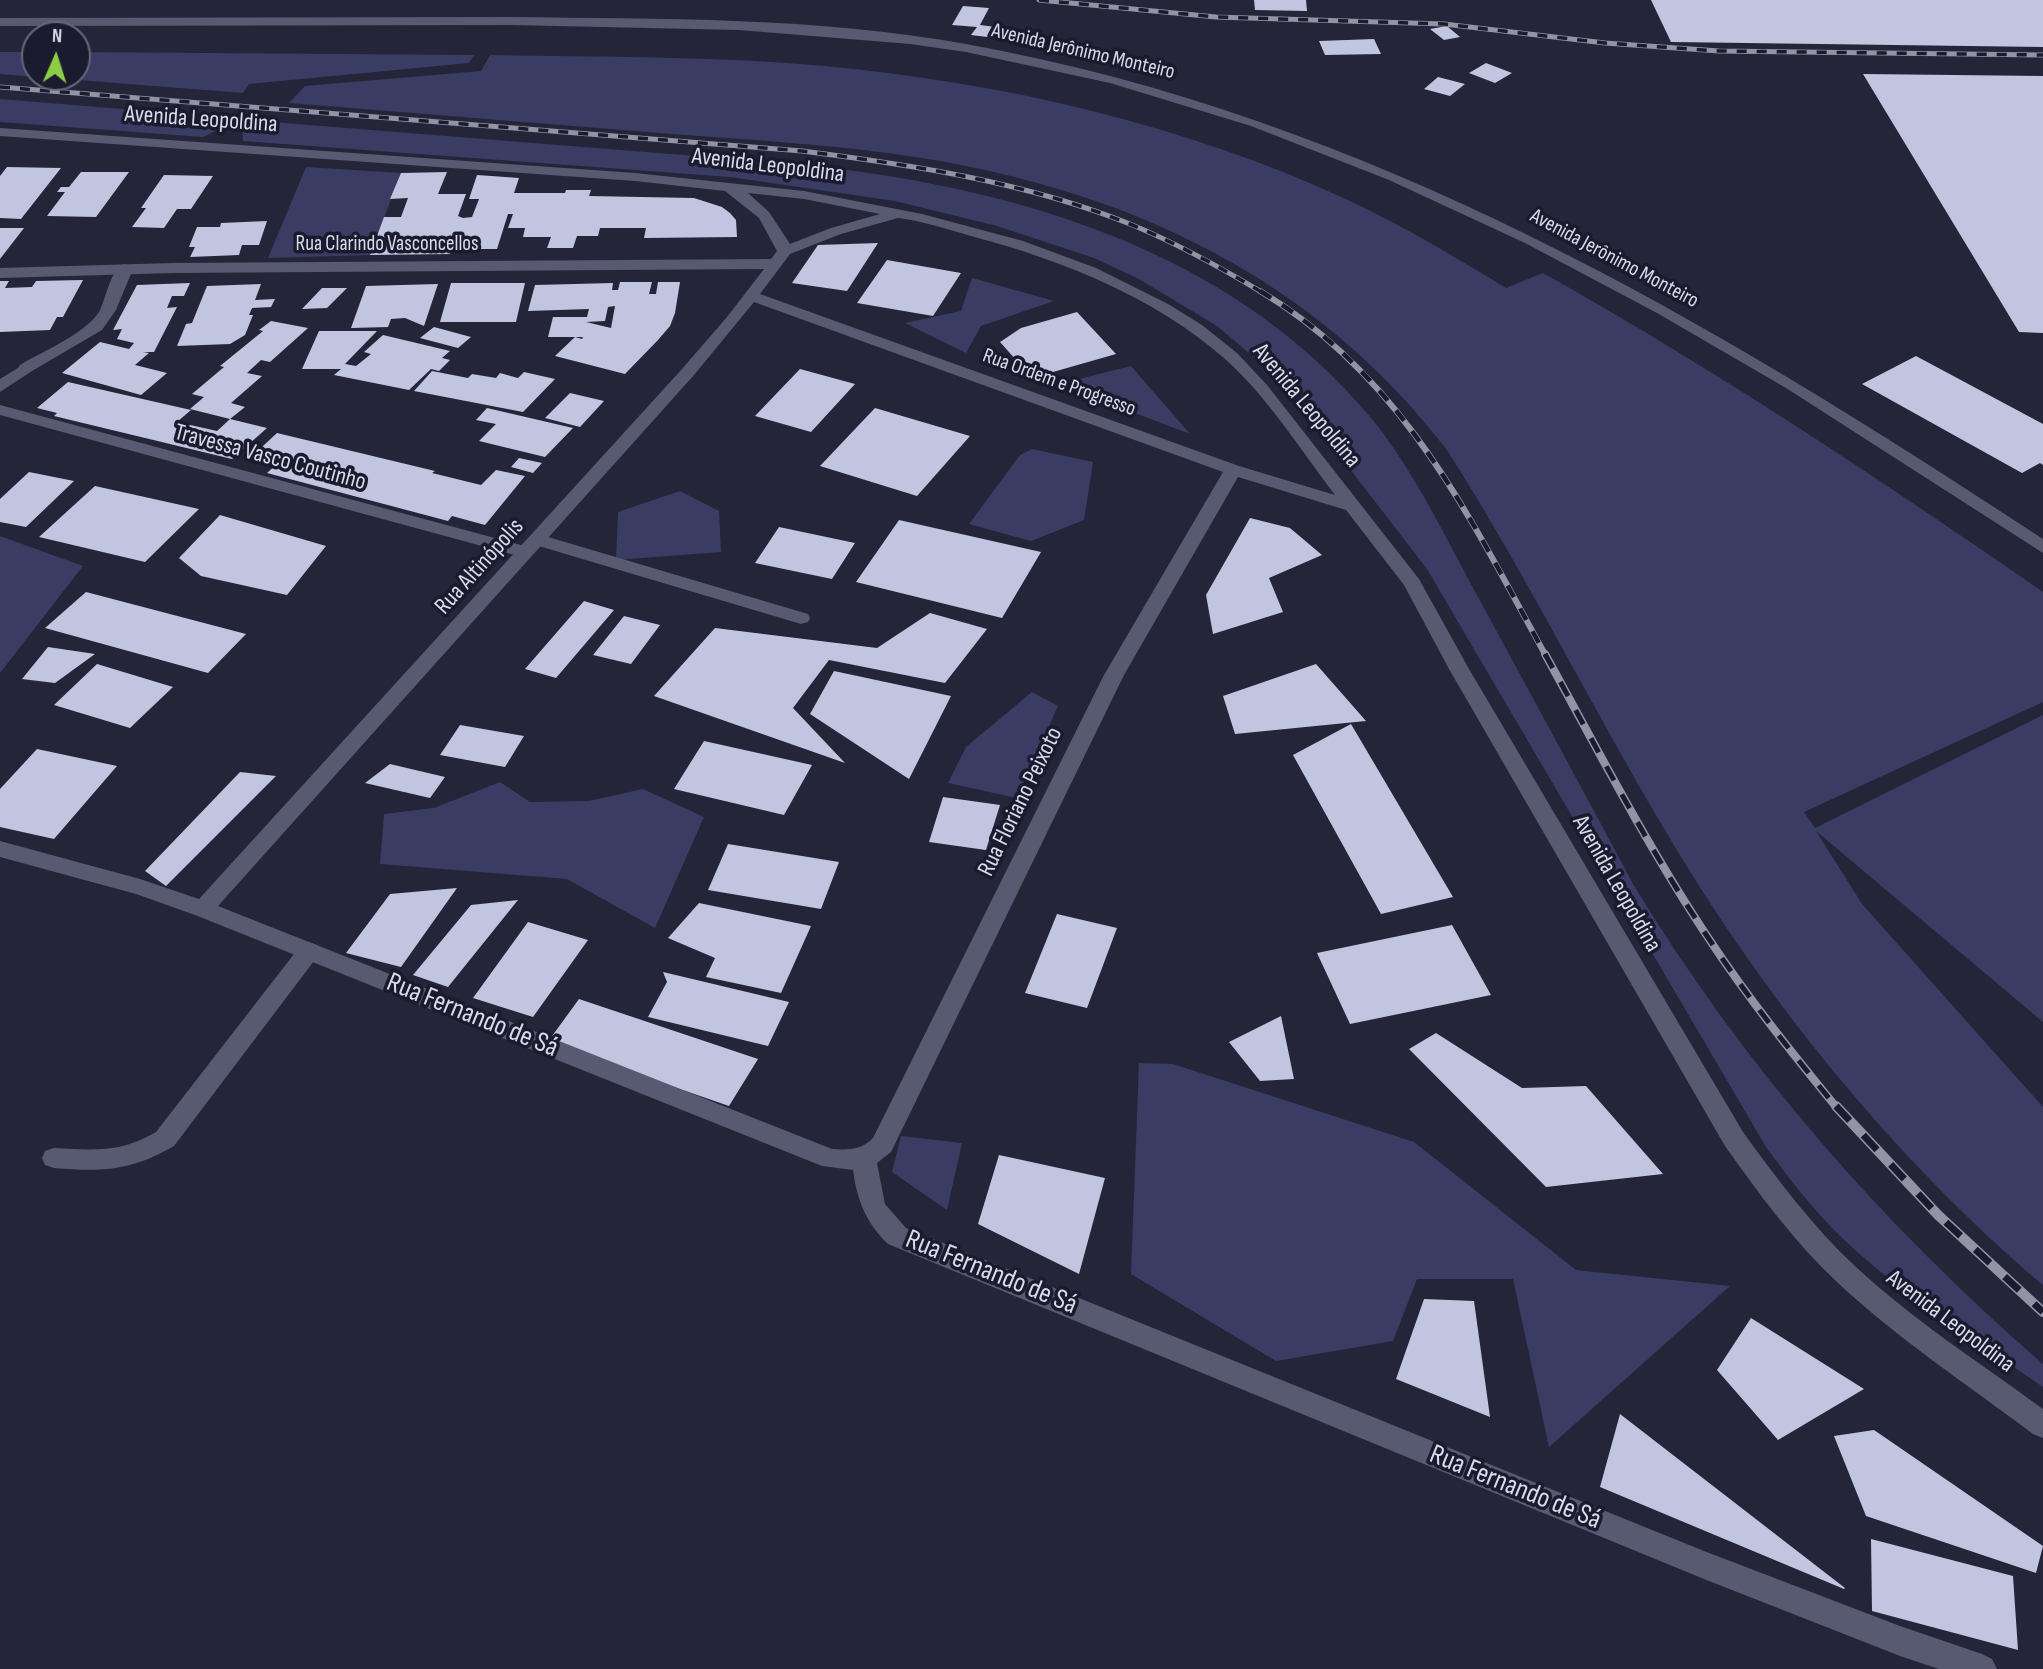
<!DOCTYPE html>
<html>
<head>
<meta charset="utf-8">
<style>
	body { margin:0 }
	#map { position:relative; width:2043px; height:1669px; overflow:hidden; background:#242539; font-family:"Sofia Sans Condensed",sans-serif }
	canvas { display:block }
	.north { position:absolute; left:21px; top:21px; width:70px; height:70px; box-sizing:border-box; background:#1b1b2f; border:2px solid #676879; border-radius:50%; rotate:3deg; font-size:19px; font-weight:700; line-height:28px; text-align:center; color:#dadbe9 }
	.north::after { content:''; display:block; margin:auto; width:24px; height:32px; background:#8bce46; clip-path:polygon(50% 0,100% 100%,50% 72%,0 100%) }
</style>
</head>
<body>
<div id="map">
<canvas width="2043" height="1669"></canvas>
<div class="north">N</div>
</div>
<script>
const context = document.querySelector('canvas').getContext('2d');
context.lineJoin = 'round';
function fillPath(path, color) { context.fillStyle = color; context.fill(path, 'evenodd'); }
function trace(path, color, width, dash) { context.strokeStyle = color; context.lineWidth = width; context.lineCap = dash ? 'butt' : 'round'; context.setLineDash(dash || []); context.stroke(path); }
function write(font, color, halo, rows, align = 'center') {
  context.font = font + ' "Sofia Sans Condensed",sans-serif'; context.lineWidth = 7; context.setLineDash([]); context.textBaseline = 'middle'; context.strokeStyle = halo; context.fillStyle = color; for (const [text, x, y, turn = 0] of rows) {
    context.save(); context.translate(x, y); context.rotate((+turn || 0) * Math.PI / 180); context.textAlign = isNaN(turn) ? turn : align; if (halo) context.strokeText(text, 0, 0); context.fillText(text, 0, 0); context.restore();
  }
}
fillPath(new Path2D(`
	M 0,52 L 35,52 L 35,77 L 0,74 Z
	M 77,52 L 474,55 L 469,63 L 249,84 L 243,93 L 40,77 L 77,77 Z
	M 490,55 C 601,57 713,56 825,66 C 1004,83 1184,124 1348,200 C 1403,226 1454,256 1506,288 L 1543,273 C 1716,370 1880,479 2043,592 L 2043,702 L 1804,812 L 1815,828 L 2043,715 L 2043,1022 L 1816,831 L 1862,904 L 2043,1107 L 2043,1285 C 1910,1173 1785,1024 1693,876 C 1606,737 1535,588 1447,450 C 1316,279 1132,192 922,158 C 839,145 755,140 672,134 C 544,124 417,113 289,103 L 305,86 L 481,71 Z
	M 0,100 L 0,99 L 232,118 L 227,125 L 203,137 L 0,122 Z
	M 247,120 L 795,164 C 1008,185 1230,247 1372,419 C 1415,472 1445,537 1478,597 C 1530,693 1582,788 1633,884 C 1744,1067 1883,1225 2043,1364 L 2043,1387 C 1972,1337 1895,1291 1834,1230 C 1809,1204 1787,1176 1766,1147 L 1427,569 L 1283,382 L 1217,326 L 1139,279 L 1094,258 L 997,226 L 895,201 L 730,177 L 243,141 L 242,128 Z
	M 306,167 L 401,173 L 370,255 L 268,258 Z
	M 972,278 L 1054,301 L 981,326 L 966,353 L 905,323 L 961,311 Z
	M 1131,366 L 1190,434 L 1059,384 Z
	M 1032,449 L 1093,462 L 1084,520 L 1031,541 L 969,524 L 1020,455 Z
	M 680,491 L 719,511 L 721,552 L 616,560 L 618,512 Z
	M 0,536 L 83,566 L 0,673 Z
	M 1032,692 L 1058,706 L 1017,798 L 948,783 L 966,747 Z
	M 500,782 L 530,802 L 589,801 L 643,789 L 704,817 L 655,928 L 567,879 L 380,864 L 384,814 L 434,808 Z
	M 1139,1063 L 1173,1064 L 1414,1142 L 1576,1270 L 1730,1286 L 1549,1447 L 1513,1279 L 1417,1279 L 1393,1341 L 1276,1361 L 1131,1274 Z
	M 901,1136 L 962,1143 L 947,1210 L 892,1172 Z`), '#3b3c63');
fillPath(new Path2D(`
	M 1254,0 L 1306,0 L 1307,11 L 1255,10 Z
	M 1651,0 L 2043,0 L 2043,47 L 1671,42 Z
	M 963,6 L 989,8 L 980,25 L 1003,28 L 996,38 L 971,35 L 977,27 L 952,25 Z
	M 1447,26 L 1460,37 L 1444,40 L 1430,29 Z
	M 1374,39 L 1381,54 L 1325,55 L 1319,41 Z
	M 1486,63 L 1512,73 L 1495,83 L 1469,73 Z
	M 1863,74 L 2043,76 L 2043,333 L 2019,332 Z
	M 1438,77 L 1465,84 L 1450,96 L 1424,89 Z
	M 7,167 L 61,168 L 21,219 L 0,218 L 0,176 Z
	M 81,172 L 129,172 L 96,217 L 47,216 L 65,192 L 57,192 L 61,187 L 69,187 Z
	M 447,172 L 438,194 L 466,194 L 458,216 L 463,218 L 472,217 L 479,199 L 469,199 L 477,175 L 519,178 L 514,193 L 565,193 L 566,190 L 591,190 L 589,196 L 694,198 L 722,207 L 730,213 L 736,220 L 737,237 L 644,238 L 646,228 L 600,228 L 598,236 L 577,236 L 573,248 L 547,248 L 551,237 L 523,237 L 525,228 L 508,228 L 513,214 L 508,214 L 497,249 L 478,249 L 480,241 L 455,241 L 450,254 L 370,255 L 384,217 L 401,217 L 408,198 L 390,199 L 401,173 Z
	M 164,175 L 213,176 L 191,209 L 177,209 L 164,228 L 132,227 L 146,208 L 141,208 Z
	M 267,221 L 259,245 L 242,245 L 239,255 L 190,257 L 195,247 L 189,247 L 197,227 L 220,227 L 221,223 Z
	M 0,228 L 24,228 L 0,259 Z
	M 878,243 L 847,291 L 792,283 L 818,245 Z
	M 887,260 L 961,273 L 933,316 L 857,303 Z
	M 83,280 L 63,317 L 57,317 L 50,330 L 0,332 L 0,281 L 9,281 L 5,288 L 32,287 L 36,281 Z
	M 620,282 L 652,282 L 649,294 L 656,294 L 658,282 L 680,282 L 675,313 L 670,326 L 658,340 L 625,374 L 555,356 L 575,337 L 582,339 L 583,337 L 548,337 L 553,317 L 587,317 L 589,309 L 528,311 L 535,285 L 613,283 L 612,290 L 618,290 ZM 615,306 L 611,328 L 586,322 L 605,321 L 608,307 Z
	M 190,283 L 184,296 L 172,296 L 167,308 L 177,307 L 154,352 L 143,352 L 149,353 L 135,365 L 167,373 L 141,395 L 62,373 L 100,342 L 129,349 L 134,343 L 117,339 L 122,329 L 113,330 L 137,285 Z
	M 451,283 L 525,283 L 516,322 L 440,322 Z
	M 261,284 L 255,300 L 275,299 L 271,307 L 252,308 L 249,315 L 253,315 L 245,335 L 230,344 L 177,346 L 186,324 L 192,323 L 207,286 Z
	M 438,284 L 424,326 L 405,318 L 391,319 L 388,327 L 351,328 L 366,286 Z
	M 322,288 L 347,288 L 327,308 L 302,309 Z
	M 1077,312 L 1116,354 L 1032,378 L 1000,342 L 1021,328 Z
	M 271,321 L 308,328 L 270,362 L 261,360 L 247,373 L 262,376 L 231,403 L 245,407 L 230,419 L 190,409 L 204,397 L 192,394 L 224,367 L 220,366 L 263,331 L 259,330 Z
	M 434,327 L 471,337 L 458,348 L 420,338 Z
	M 319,331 L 377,331 L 345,364 L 356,366 L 371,354 L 364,352 L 383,335 L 450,351 L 442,358 L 450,360 L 439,371 L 431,369 L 409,390 L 334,375 L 341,369 L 302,369 Z
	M 1916,356 L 2043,424 L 2043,465 L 2040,463 L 2022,473 L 1862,384 Z
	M 800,369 L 855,384 L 811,432 L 755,416 Z
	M 432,371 L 468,378 L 472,374 L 496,378 L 500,373 L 518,378 L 524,372 L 555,379 L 523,412 L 414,391 Z
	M 68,382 L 191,410 L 177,422 L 217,431 L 230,419 L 267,428 L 232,459 L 54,416 L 57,413 L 37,408 Z
	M 570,393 L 604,401 L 580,427 L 545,418 Z
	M 487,408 L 573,428 L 545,457 L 479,441 L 496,424 L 476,420 Z
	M 875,408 L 970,436 L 917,496 L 820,466 Z
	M 277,433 L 435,471 L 432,473 L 481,485 L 496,470 L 525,476 L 485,525 L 452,516 L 448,521 L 267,473 L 278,463 L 251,457 Z
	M 519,458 L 542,463 L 533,473 L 511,467 Z
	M 29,472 L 74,481 L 26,527 L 0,522 L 0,499 Z
	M 95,486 L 199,509 L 145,562 L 39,537 Z
	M 220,515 L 326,546 L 287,595 L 201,576 L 179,558 Z
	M 1250,518 L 1290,528 L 1322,555 L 1269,578 L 1283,612 L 1213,634 L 1206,595 Z
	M 899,520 L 1041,552 L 1002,618 L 856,582 Z
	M 779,527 L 855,543 L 832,579 L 755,563 Z
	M 86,592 L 246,634 L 208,673 L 45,628 Z
	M 584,601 L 614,610 L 556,678 L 525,669 Z
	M 930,613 L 987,629 L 945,683 L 829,660 L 793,708 L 845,763 L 654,696 L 715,628 L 877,648 Z
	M 624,616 L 660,625 L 631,664 L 593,655 Z
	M 48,647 L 95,654 L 55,683 L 22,679 Z
	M 97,664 L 173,687 L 130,728 L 54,705 Z
	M 1316,664 L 1366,721 L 1235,734 L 1223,696 Z
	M 834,671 L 951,696 L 909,779 L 810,714 Z
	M 1351,724 L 1453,897 L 1381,914 L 1293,755 Z
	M 460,725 L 524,736 L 505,767 L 440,755 Z
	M 704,741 L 812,765 L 784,815 L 674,789 Z
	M 37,749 L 117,766 L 54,839 L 0,827 L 0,789 Z
	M 390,764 L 445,777 L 430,798 L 365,783 Z
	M 240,772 L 276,776 L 166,886 L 145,871 Z
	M 943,797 L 1000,805 L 986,850 L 929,842 Z
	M 728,844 L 839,862 L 821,909 L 708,890 Z
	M 457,888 L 401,967 L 346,953 L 390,894 Z
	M 518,900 L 448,987 L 413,975 L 471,905 Z
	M 699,903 L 811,926 L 781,993 L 706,977 L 715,958 L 668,938 Z
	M 1057,914 L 1117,928 L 1087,1008 L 1025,993 Z
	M 528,922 L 588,940 L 533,1017 L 473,998 Z
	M 1452,925 L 1491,995 L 1350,1024 L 1317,953 Z
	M 663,972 L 789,1002 L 768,1046 L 648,1017 L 667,982 Z
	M 579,999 L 758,1059 L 729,1106 L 547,1043 Z
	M 1281,1016 L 1294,1079 L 1260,1081 L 1229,1042 Z
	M 1436,1033 L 1522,1088 L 1586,1086 L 1663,1174 L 1546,1187 L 1409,1049 Z
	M 999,1155 L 1105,1178 L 1079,1274 L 978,1224 Z
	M 1424,1299 L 1474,1301 L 1490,1417 L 1396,1379 Z
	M 1751,1318 L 1864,1389 L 1778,1440 L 1717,1370 Z
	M 1620,1414 L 1845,1588 L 1844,1589 L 1600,1487 Z
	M 1874,1430 L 2043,1546 L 2036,1573 L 1866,1516 L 1834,1436 Z
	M 1871,1539 L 2013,1576 L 2018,1650 L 1872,1611 Z`), '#c2c5e0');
fillPath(new Path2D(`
	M 125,264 L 133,269 L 116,310 L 102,330 L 32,371 L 20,371 L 18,368 L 20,365 C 43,351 85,334 99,312 C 106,300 110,268 125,264 Z
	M 0,405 L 532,548 L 535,552 L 526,558 L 0,415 Z
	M 538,534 L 808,614 L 810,618 L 808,622 L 801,624 L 532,544 L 529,540 L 532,536 Z
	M 309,942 L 317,945 L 320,951 L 317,957 L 174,1146 C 131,1171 102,1172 54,1168 L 45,1165 L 42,1158 L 45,1151 L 54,1148 C 95,1150 120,1153 156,1132 L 301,945 Z`), '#585a71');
fillPath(new Path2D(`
	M 0,128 L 635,173 L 804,191 L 922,214 L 1023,241 L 1096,268 L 1168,304 L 1202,325 L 1237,353 L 1267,385 L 1419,579 L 1469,669 L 1743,1132 C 1777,1179 1813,1227 1856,1267 C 1913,1320 1980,1363 2043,1409 L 2043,1438 L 2033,1434 C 1968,1385 1898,1339 1838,1283 C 1795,1243 1759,1194 1725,1146 L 1449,669 L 1404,585 L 1346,510 L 1238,477 L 1124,675 L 891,1152 L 877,1163 L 885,1204 L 906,1228 L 1704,1551 L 1900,1626 L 1982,1654 L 1992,1659 L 1997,1669 L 1939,1669 L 1900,1656 L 1704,1579 L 888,1244 C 866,1223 857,1200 853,1170 L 822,1166 L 195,915 L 136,894 L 0,857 L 0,841 L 140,879 L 199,899 L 682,369 L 727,317 L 764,269 L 173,273 L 0,278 L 0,268 L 173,263 L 771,259 L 777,251 L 759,218 L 725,191 L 635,181 L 0,136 ZM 748,193 L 804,199 L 880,214 L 831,228 L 790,244 L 769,212 ZM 898,218 C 922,221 947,229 971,236 C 1061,260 1153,296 1224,358 C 1267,396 1300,449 1335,495 L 1239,466 L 760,294 L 790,254 L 841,234 ZM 754,302 L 1223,472 L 1104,675 L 873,1138 C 861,1150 849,1150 832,1149 L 218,906 L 694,375 Z
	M 26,363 L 34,368 L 32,371 L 0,392 L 0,379 Z`), '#585a71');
fillPath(new Path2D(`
	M 511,17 C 662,19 817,17 966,44 C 1369,117 1706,317 2043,539 L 2043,553 L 1786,388 L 1657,313 L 1525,243 L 1389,180 L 1251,126 L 1110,83 L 966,52 L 910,44 L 739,30 L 511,25 L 0,26 L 0,18 Z`), '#585a71');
const railFar3 = new Path2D(`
	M 1039,0 L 1216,17 L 1444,24 L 1605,43 L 1719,51 L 2043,55
	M 0,87 L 802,151 C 913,165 1025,182 1130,224 C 1176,243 1220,267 1263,293`);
const railFar2 = new Path2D(`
	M 1260,291 C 1403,376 1469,516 1546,656`);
const railFar1 = new Path2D(`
	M 1545,654 C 1598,750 1648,848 1709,939 C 1748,998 1792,1053 1837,1108`);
const rail = new Path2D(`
	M 1836,1106 L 1938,1215 L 2043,1312`);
trace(railFar3, '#9293a3', 5);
trace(railFar2, '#9293a3', 6);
trace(railFar1, '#9293a3', 8);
trace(rail, '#9293a3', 10);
trace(railFar3, '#1b1b2f', 3.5, [10]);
trace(railFar2, '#1b1b2f', 4.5, [13]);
trace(railFar1, '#1b1b2f', 5, [16]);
trace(rail, '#1b1b2f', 7, [20]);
write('21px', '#dadbe9', '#1b1b2f', [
	["Avenida Jerônimo Monteiro",1083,52,13],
	["Rua Clarindo Vasconcellos",387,245],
	["Avenida Jerônimo Monteiro",1614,259,28],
	["Rua Ordem e Progresso",1059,383,20]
]);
write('24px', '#dadbe9', '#1b1b2f', [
	["Avenida Leopoldina",201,120,4],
	["Avenida Leopoldina",768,166,7],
	["Avenida Leopoldina",1306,406,50],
	["Travessa Vasco Coutinho",270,458,15],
	["Rua Altinópolis",480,567,-48],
	["Rua Floriano Peixoto",1021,802,-64],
	["Avenida Leopoldina",1616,884,60],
	["Avenida Leopoldina",1950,1322,37]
]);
write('28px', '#dadbe9', '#1b1b2f', [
	["Rua Fernando de Sá",472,1016,22],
	["Rua Fernando de Sá",991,1273,22],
	["Rua Fernando de Sá",1515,1488,22]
]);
</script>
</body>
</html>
